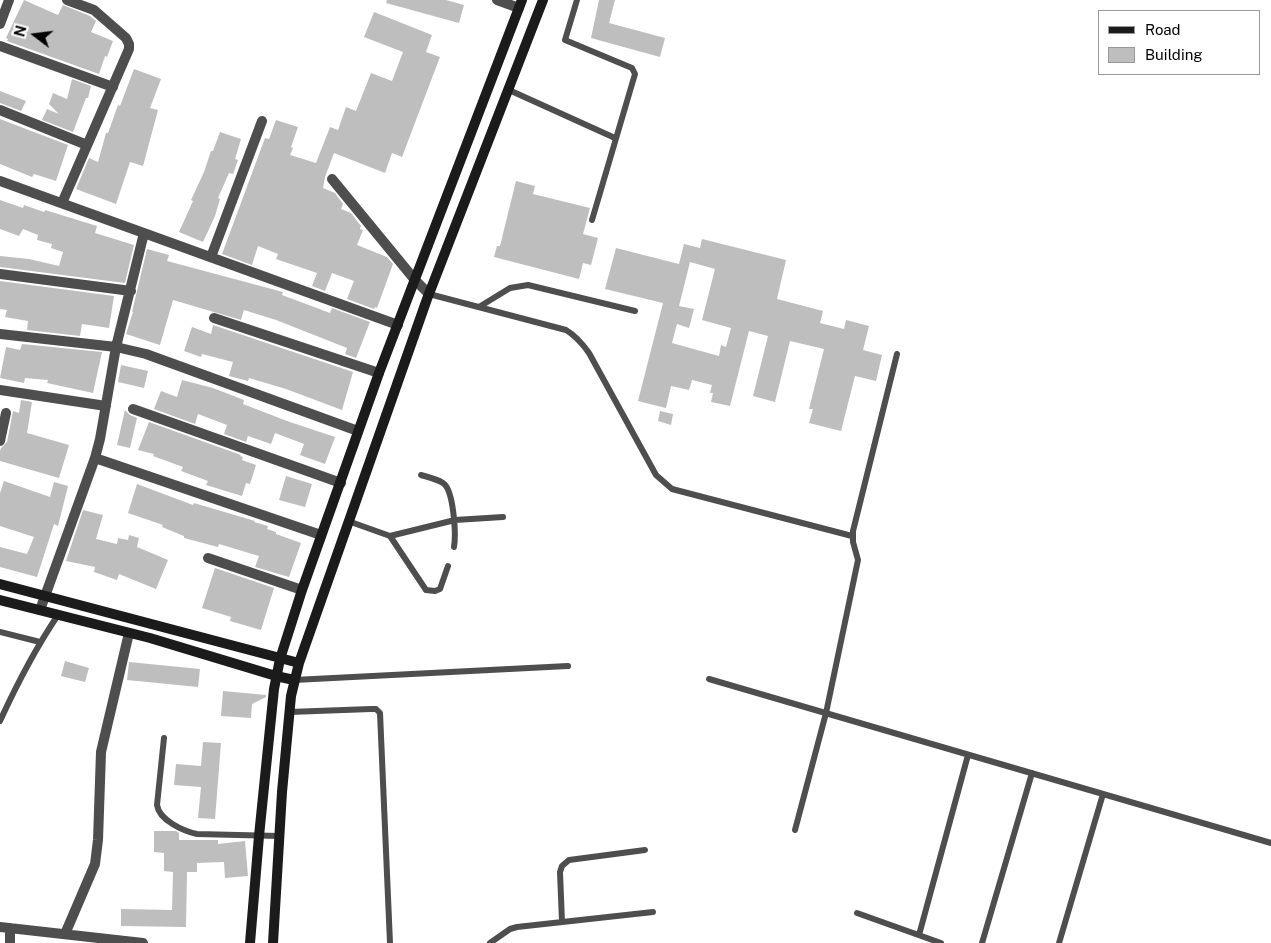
<!DOCTYPE html>
<html>
<head>
<meta charset="utf-8">
<style>
	body { margin:0 }
	#map { position:relative; width:1271px; height:943px; overflow:hidden; background:#fff; font-family:"Public Sans",sans-serif }
	canvas { display:block }
	.legend { position:absolute; left:1098px; top:10px; width:162px; height:65px; box-sizing:border-box; background:#fff; border:1px solid #999; margin:0; padding:6px 9px; list-style:none; font-size:15px; color:#000 }
	.legend li { display:flex; align-items:center; gap:10px; height:25px }
	.legend b { width:25px; border:1px solid #999 }
	.north { position:absolute; left:10px; top:10px; width:50px; height:50px; -webkit-text-stroke:4px #fff; paint-order:stroke; rotate:285deg; font-size:14px; font-weight:700; line-height:20px; text-align:center; color:#000 }
	.north::after { content:''; display:block; margin:auto; width:18px; height:22px; background:#000; clip-path:polygon(50% 0,100% 100%,50% 72%,0 100%) }
</style>
</head>
<body>
<div id="map">
<canvas width="1271" height="943"></canvas>
<ul class="legend">
<li><b style="height:6px;background:#1b1b1b"></b>Road</li>
<li><b style="height:14px;background:#bebebe"></b>Building</li>
</ul>
<div class="north">N</div>
</div>
<script>
const context = document.querySelector('canvas').getContext('2d');
context.lineJoin = 'round';
function fillPath(path, color) { context.fillStyle = color; context.fill(path, 'evenodd'); }
function trace(path, color, width, dash) { context.strokeStyle = color; context.lineWidth = width; context.lineCap = dash ? 'butt' : 'round'; context.setLineDash(dash || []); context.stroke(path); }
fillPath(new Path2D(`
	M 24,0 L 58,15 L 63,5 L 90,16 L 96,21 L 91,32 L 113,41 L 107,57 L 105,56 L 99,74 L 7,41 L 8,39 L 6,38 Z
	M 387,0 L 446,0 L 464,5 L 459,23 L 386,3 Z
	M 599,0 L 615,0 L 609,23 L 665,38 L 660,57 L 591,38 Z
	M 374,12 L 432,35 L 426,52 L 440,57 L 402,157 L 392,153 L 385,173 L 334,153 L 325,177 L 323,188 L 335,193 L 343,204 L 341,209 L 351,213 L 361,226 L 360,229 L 363,230 L 357,245 L 387,257 L 393,264 L 377,308 L 375,307 L 374,309 L 347,299 L 354,281 L 332,273 L 325,291 L 312,286 L 317,273 L 276,259 L 278,254 L 258,246 L 252,265 L 222,254 L 265,138 L 269,139 L 276,120 L 298,127 L 291,147 L 293,148 L 290,155 L 316,163 L 330,127 L 338,130 L 346,107 L 356,111 L 371,73 L 392,81 L 403,52 L 364,37 Z
	M 134,69 L 161,79 L 150,108 L 158,110 L 143,166 L 130,162 L 116,204 L 76,189 L 89,158 L 98,162 L 106,133 L 108,133 L 118,105 L 120,106 Z
	M 72,79 L 91,86 L 88,98 L 86,98 L 73,132 L 42,120 L 47,109 L 59,114 L 49,104 L 53,93 L 67,99 Z
	M 0,91 L 26,101 L 21,111 L 0,103 Z
	M 0,119 L 68,145 L 56,181 L 34,174 L 32,177 L 0,164 Z
	M 220,132 L 241,139 L 235,159 L 238,160 L 233,174 L 229,173 L 218,198 L 220,199 L 215,216 L 203,242 L 179,232 L 193,201 L 191,200 L 204,172 L 211,151 L 213,151 Z
	M 516,181 L 535,186 L 533,194 L 590,208 L 583,234 L 598,238 L 591,265 L 583,263 L 579,279 L 494,257 L 497,246 L 500,246 Z
	M 0,200 L 23,208 L 24,205 L 44,212 L 45,210 L 97,226 L 95,233 L 134,245 L 125,283 L 0,267 L 0,256 L 29,259 L 59,266 L 63,252 L 51,248 L 52,244 L 37,240 L 38,235 L 23,229 L 19,236 L 0,229 Z
	M 702,239 L 786,260 L 777,299 L 823,311 L 820,323 L 844,329 L 846,320 L 869,326 L 863,350 L 882,355 L 876,381 L 855,376 L 841,431 L 809,423 L 813,409 L 809,409 L 824,349 L 790,341 L 775,402 L 753,396 L 768,336 L 749,331 L 730,406 L 711,402 L 713,393 L 710,393 L 712,385 L 692,380 L 689,390 L 671,386 L 666,408 L 638,401 L 663,303 L 605,289 L 616,248 L 679,264 L 684,244 L 700,248 ZM 690,262 L 715,269 L 702,320 L 731,328 L 726,347 L 721,345 L 719,356 L 672,343 L 677,324 L 689,328 L 694,309 L 679,306 Z
	M 147,249 L 169,255 L 167,261 L 283,292 L 282,295 L 330,313 L 332,308 L 370,322 L 356,358 L 345,354 L 347,348 L 276,320 L 244,310 L 241,320 L 173,300 L 160,345 L 126,334 L 133,312 L 132,312 Z
	M 0,281 L 114,296 L 109,328 L 82,324 L 80,336 L 27,330 L 28,321 L 5,317 L 7,310 L 0,309 Z
	M 213,325 L 353,372 L 342,410 L 286,389 L 249,378 L 248,381 L 229,376 L 233,362 L 202,354 L 201,357 L 184,351 L 192,327 L 211,334 Z
	M 22,344 L 102,352 L 93,393 L 47,383 L 48,380 L 25,378 L 24,383 L 0,378 L 6,347 L 20,350 Z
	M 121,365 L 148,371 L 144,388 L 118,382 Z
	M 182,380 L 213,388 L 244,400 L 243,404 L 287,421 L 335,437 L 325,464 L 300,455 L 304,444 L 275,433 L 271,444 L 248,436 L 246,442 L 224,434 L 227,425 L 198,414 L 195,424 L 154,409 L 161,391 L 177,397 Z
	M 21,400 L 32,402 L 27,433 L 69,445 L 59,478 L 0,461 L 0,451 L 1,448 L 7,442 L 13,411 L 19,413 Z
	M 125,410 L 130,415 L 137,418 L 130,448 L 117,445 Z
	M 660,411 L 673,414 L 671,425 L 658,421 Z
	M 149,422 L 241,455 L 240,456 L 243,457 L 242,460 L 256,465 L 250,484 L 246,483 L 242,496 L 206,485 L 208,481 L 181,471 L 183,467 L 153,456 L 154,454 L 138,450 Z
	M 286,476 L 312,484 L 305,507 L 279,500 Z
	M 4,481 L 50,497 L 54,482 L 68,486 L 58,526 L 54,524 L 37,577 L 0,567 L 0,547 L 27,554 L 34,537 L 0,526 L 0,493 Z
	M 137,484 L 193,505 L 194,503 L 255,521 L 254,522 L 268,526 L 267,529 L 276,532 L 276,534 L 301,543 L 289,577 L 255,567 L 259,556 L 219,544 L 218,547 L 184,538 L 184,536 L 162,527 L 163,525 L 128,513 Z
	M 83,510 L 103,515 L 96,539 L 117,544 L 118,538 L 128,540 L 129,535 L 139,538 L 137,547 L 168,560 L 156,589 L 119,574 L 117,580 L 94,572 L 95,567 L 66,561 Z
	M 215,568 L 274,588 L 261,630 L 230,621 L 231,617 L 202,608 Z
	M 65,661 L 89,668 L 85,682 L 61,676 Z
	M 129,662 L 200,669 L 198,687 L 127,680 Z
	M 223,691 L 266,695 L 266,697 L 252,704 L 251,718 L 221,716 Z
	M 203,742 L 221,743 L 215,819 L 198,818 L 201,787 L 174,785 L 176,764 L 201,766 Z
	M 154,831 L 176,831 L 179,833 L 179,840 L 218,840 L 218,844 L 245,841 L 248,876 L 225,878 L 224,862 L 197,863 L 197,872 L 187,872 L 186,927 L 121,926 L 121,909 L 172,910 L 173,872 L 164,871 L 164,853 L 154,852 Z`), '#bebebe');
trace(new Path2D(`
	M 577,0 L 565,40 L 632,68 L 635,74 L 592,220
	M 509,90 L 615,138
	M 429,294 L 566,330 C 576,336 582,343 589,353 L 656,475 L 672,489 L 852,536
	M 479,307 L 510,288 L 528,285 L 635,311
	M 421,475 C 428,477 437,479 443,483 C 454,490 456,535 454,547
	M 348,521 L 390,536 L 426,590 L 435,591 L 440,589 L 448,566
	M 390,536 L 455,520 L 503,517
	M 0,632 L 40,642
	M 709,679 L 1271,843
	M 294,680 L 568,666
	M 289,712 L 371,709 L 376,709 L 380,713 L 390,943
	M 0,721 C 17,684 35,649 58,615
	M 164,738 L 157,805 C 159,820 183,831 197,834 L 279,836
	M 795,830 L 826,713 L 858,560 L 853,542 L 853,531 L 897,354
	M 857,913 L 941,943
	M 562,922 L 560,872 L 562,866 L 569,860 L 645,850
	M 919,935 L 968,755
	M 490,943 L 510,929 L 517,927 L 653,912
	M 982,943 L 1032,773
	M 1059,943 L 1103,794`), '#4e4e4e', 6);
trace(new Path2D(`
	M 497,0 L 519,8
	M 0,24 L 9,0
	M 0,46 L 113,87
	M 0,110 L 87,145
	M 332,179 L 415,280 L 429,294
	M 0,181 L 398,325
	M 62,203 L 129,49 L 129,44 L 126,38 L 94,10 L 67,0
	M 211,257 L 262,121
	M 0,274 L 131,291
	M 214,318 L 379,373
	M 0,334 L 116,347 L 146,354 L 358,431
	M 0,390 L 106,406
	M 133,409 L 341,483
	M 0,441 L 6,413
	M 95,458 L 321,535
	M 208,558 L 302,590
	M 40,610 L 95,458 L 100,439 L 116,347 L 144,233
	M 0,927 L 143,943
	M 10,928 L 10,943
	M 65,934 L 95,864 L 98,840 L 101,752 L 129,633`), '#4e4e4e', 10);
trace(new Path2D(`
	M 0,584 L 299,663
	M 0,600 L 150,638 L 276,676 L 294,680
	M 250,943 L 259,836 L 274,689 L 280,659 L 302,590 L 379,373 L 522,0
	M 273,943 L 282,792 L 291,696 L 299,663 L 427,299 L 543,0`), '#1b1b1b', 10);
</script>
</body>
</html>
